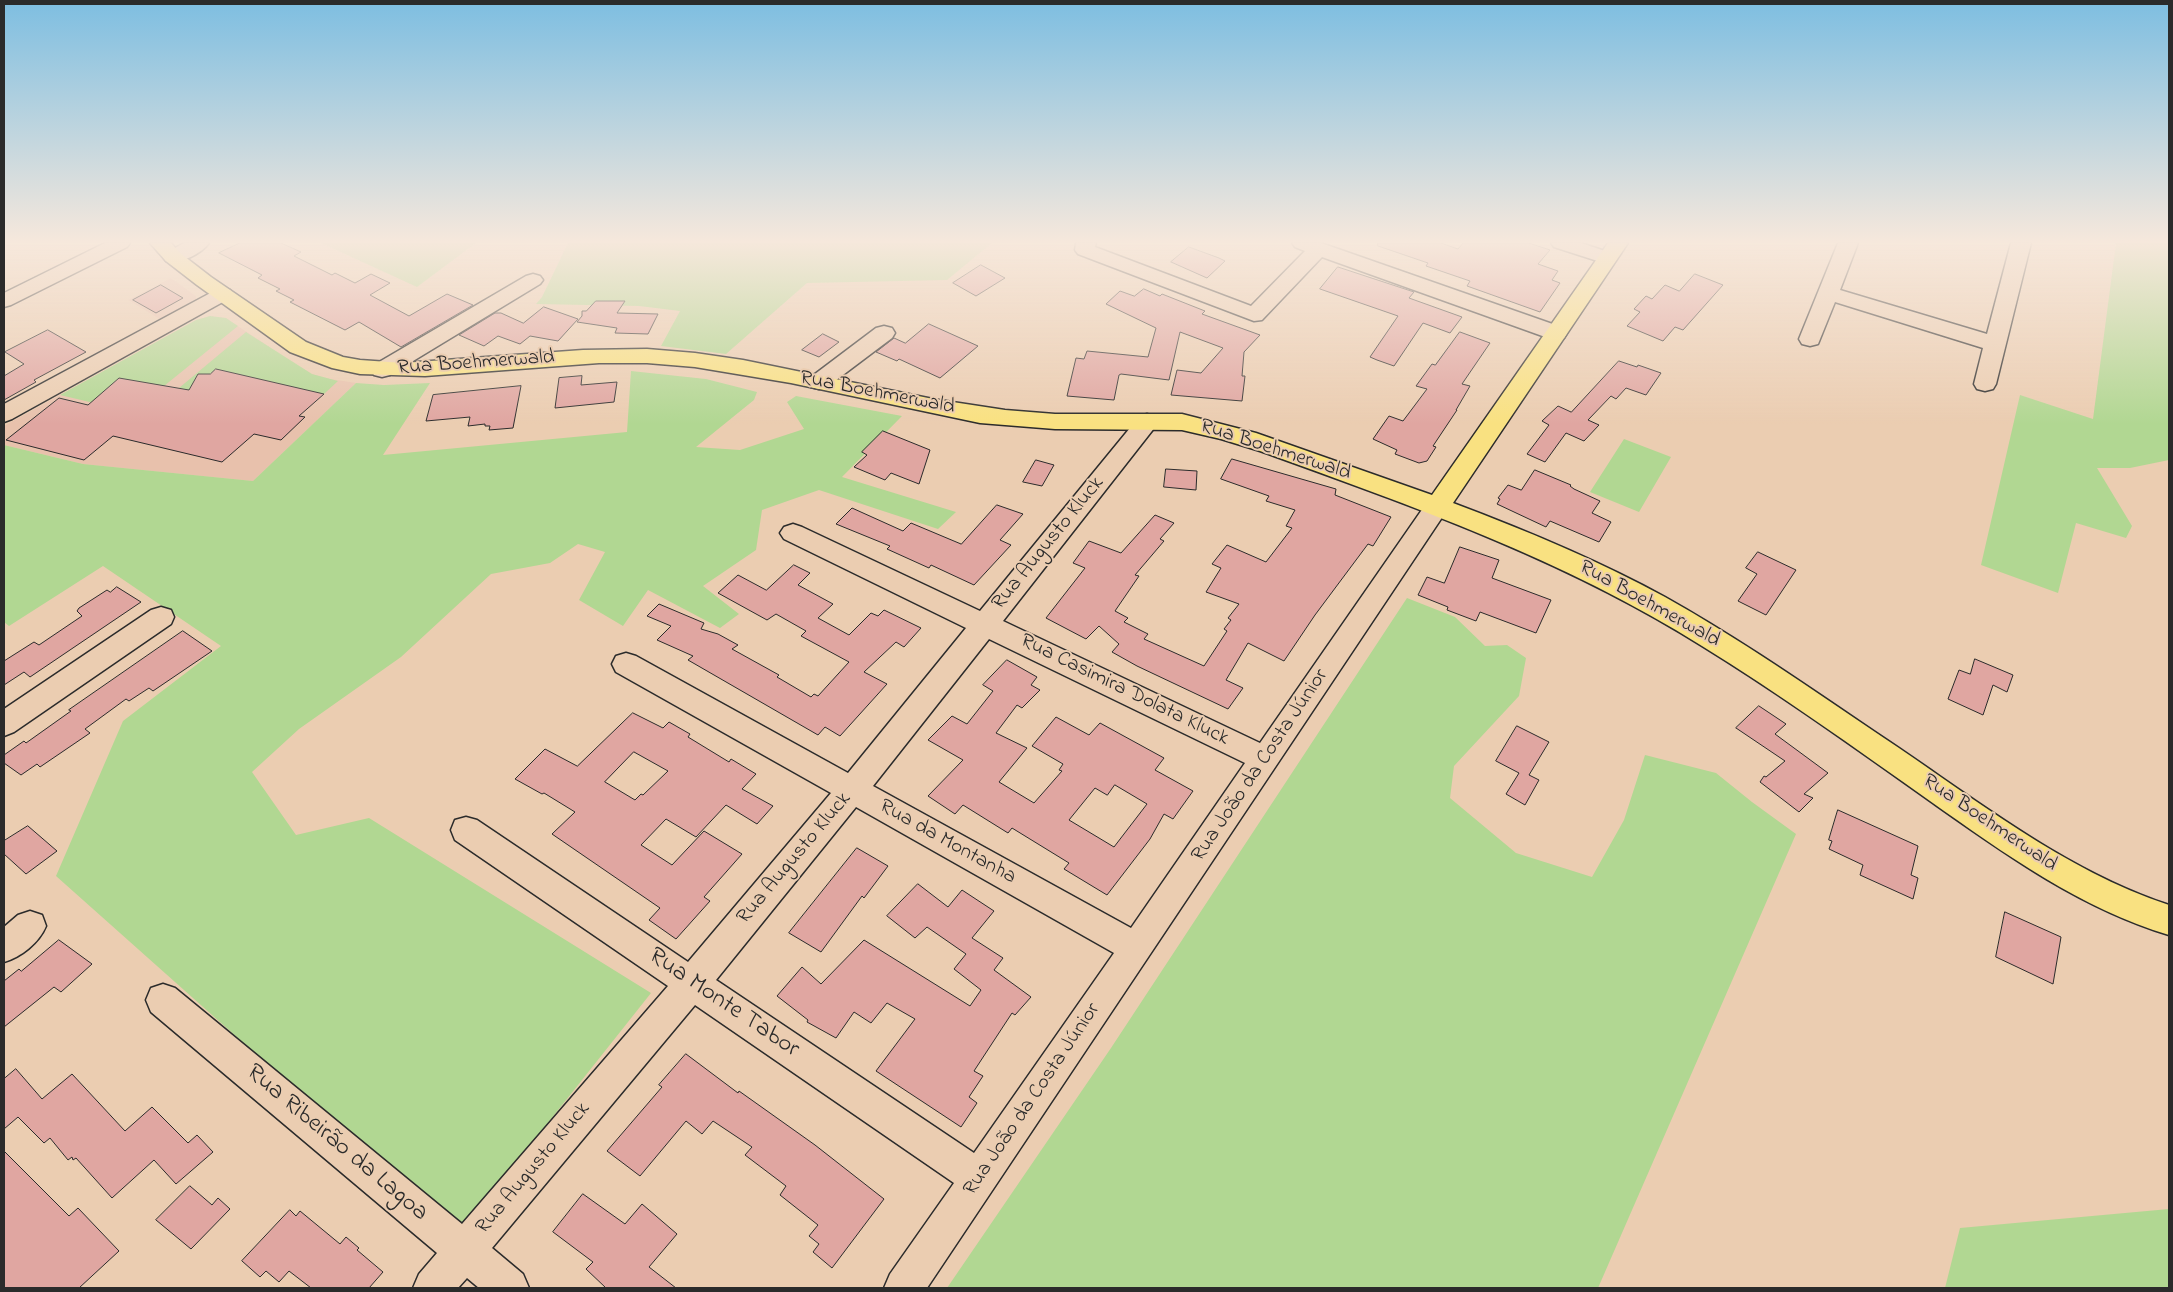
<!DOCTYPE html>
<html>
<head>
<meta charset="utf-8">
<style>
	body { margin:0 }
	#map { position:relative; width:2173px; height:1292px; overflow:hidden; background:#ebcdb1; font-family:"Indie Flower",sans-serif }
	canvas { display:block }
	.frame { position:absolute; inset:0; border:5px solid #2b2b2b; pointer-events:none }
</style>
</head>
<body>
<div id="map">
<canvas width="2173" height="1292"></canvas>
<div class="frame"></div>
</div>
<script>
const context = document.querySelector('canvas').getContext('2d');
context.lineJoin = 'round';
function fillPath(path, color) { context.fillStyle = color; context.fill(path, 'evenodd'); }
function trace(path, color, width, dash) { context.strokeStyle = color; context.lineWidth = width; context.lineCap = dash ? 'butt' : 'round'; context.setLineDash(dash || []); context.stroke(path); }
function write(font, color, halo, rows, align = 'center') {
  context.font = font + ' "Indie Flower",sans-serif'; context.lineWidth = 4; context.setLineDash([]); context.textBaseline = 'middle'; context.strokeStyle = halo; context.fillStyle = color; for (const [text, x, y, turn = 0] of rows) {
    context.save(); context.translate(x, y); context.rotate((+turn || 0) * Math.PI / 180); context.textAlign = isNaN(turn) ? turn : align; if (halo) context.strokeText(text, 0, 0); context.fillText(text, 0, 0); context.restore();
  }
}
fillPath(new Path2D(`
	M 171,278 L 196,296 L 196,299 L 161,320 L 128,300 Z
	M 210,316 L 226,318 L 293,363 L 312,374 L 324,378 L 356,383 L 253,481 L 83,464 L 4,445 L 4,426 L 196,320 Z`), '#e8c1ac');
fillPath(new Path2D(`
	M 321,243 L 476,243 L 417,287 Z
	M 568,243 L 992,243 L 947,280 L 807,283 L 726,354 L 661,346 L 680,311 L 639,306 L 536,304 L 542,297 Z
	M 2116,243 L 2169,243 L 2169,460 L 2130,468 L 2097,468 L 2132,526 L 2126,538 L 2076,523 L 2058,593 L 1981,565 L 2020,395 L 2093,419 Z
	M 210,316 L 226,318 L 238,326 L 132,412 L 60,395 L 196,320 Z
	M 246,332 L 312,374 L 338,381 L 324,394 L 216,369 L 190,391 L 179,388 Z
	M 631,371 L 706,379 L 757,392 L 754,400 L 696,447 L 740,450 L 804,429 L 787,402 L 796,396 L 902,416 L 842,477 L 956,512 L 938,529 L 819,490 L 762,510 L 756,550 L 703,586 L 739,614 L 720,628 L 648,590 L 623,626 L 579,600 L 605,552 L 578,544 L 550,563 L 491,574 L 401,657 L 299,729 L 252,772 L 296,835 L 369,818 L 651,993 L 459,1235 L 56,876 L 123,721 L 221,646 L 103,566 L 9,626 L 4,622 L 4,445 L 83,464 L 253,481 L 356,383 L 384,385 L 430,383 L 383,455 L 627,432 Z
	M 1624,439 L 1671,457 L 1639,512 L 1590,492 Z
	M 1407,598 L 1455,617 L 1485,646 L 1507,645 L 1526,658 L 1519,696 L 1454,766 L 1450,798 L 1516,853 L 1592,877 L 1624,820 L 1645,755 L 1716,773 L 1752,802 L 1796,834 L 1598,1288 L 947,1288 L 1111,1048 Z
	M 2169,1209 L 2169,1288 L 1945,1288 L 1960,1228 Z`), '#b1d792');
const building = new Path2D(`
	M 240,243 L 281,243 L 301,252 L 294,256 L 332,275 L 335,273 L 355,283 L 371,274 L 390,283 L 370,295 L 409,316 L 447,294 L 473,305 L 401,347 L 359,322 L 345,330 L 290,302 L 294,300 L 276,291 L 280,289 L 258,278 L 262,275 L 219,253 Z
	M 1378,243 L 1441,243 L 1458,249 L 1463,243 L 1529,243 L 1550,250 L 1538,264 L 1558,271 L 1552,280 L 1560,283 L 1540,312 L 1467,286 L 1470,281 L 1426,266 L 1428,263 L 1378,246 Z
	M 1189,247 L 1219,258 L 1225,261 L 1207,278 L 1171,262 Z
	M 981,265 L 1005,278 L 976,296 L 953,283 Z
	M 1338,267 L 1414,292 L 1409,298 L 1462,317 L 1450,333 L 1423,323 L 1394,366 L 1377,360 L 1370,357 L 1398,316 L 1320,289 Z
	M 1695,274 L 1723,285 L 1683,330 L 1675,327 L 1663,341 L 1627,326 L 1640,312 L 1634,309 L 1646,296 L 1652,299 L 1665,285 L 1679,291 Z
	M 161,285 L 183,298 L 156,313 L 133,300 Z
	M 1144,289 L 1160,296 L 1162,294 L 1205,311 L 1202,314 L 1260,335 L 1244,352 L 1242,376 L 1245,376 L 1242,401 L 1171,395 L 1177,370 L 1201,373 L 1223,348 L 1180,332 L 1169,380 L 1121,374 L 1119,375 L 1114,400 L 1067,396 L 1076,358 L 1084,359 L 1087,351 L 1148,357 L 1156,328 L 1106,304 L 1120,291 L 1134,296 Z
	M 596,301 L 625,301 L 617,313 L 658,314 L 648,334 L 615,333 L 617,328 L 577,322 L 582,316 L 582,311 L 586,311 Z
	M 544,307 L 578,319 L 558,341 L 530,336 L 520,344 L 498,336 L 484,346 L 459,335 L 495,313 L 501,313 L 523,323 Z
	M 929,324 L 978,346 L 940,378 L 899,359 L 897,361 L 876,352 L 894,338 L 905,343 Z
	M 48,330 L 86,352 L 34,380 L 36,382 L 4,400 L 4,376 L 24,364 L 5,352 Z
	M 1460,332 L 1490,343 L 1462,384 L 1470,386 L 1456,410 L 1457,410 L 1433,446 L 1436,447 L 1427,461 L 1419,463 L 1395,454 L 1397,450 L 1373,439 L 1389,416 L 1403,421 L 1427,389 L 1416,386 L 1432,364 L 1435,365 Z
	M 823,334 L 839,342 L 819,357 L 802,350 Z
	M 1619,361 L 1637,367 L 1638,365 L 1661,373 L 1646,395 L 1626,388 L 1616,399 L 1611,396 L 1588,420 L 1599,425 L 1584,441 L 1566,433 L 1545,462 L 1527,454 L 1549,425 L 1542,421 L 1558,406 L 1571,412 Z
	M 216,369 L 324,394 L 299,416 L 305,417 L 281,440 L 254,434 L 222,462 L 113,436 L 84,460 L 6,440 L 59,398 L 88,405 L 119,378 L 189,390 L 198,374 L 210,374 Z
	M 582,376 L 581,385 L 617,382 L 614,402 L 555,408 L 559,378 Z
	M 521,386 L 513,428 L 489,430 L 490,426 L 485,426 L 485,424 L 468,426 L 470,417 L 426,421 L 433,395 Z
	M 883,431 L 930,450 L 919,484 L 891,473 L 885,480 L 854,467 L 867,455 L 862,452 Z
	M 1232,459 L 1336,489 L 1335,495 L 1391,517 L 1373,546 L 1368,544 L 1315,615 L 1284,661 L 1248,643 L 1226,680 L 1243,688 L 1228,709 L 1137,666 L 1112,652 L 1119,644 L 1099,626 L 1086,639 L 1046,618 L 1085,568 L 1073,563 L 1089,541 L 1121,553 L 1155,515 L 1174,523 L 1160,539 L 1164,541 L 1135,575 L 1139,576 L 1115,611 L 1128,618 L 1124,622 L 1148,634 L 1144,639 L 1204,666 L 1227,631 L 1224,629 L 1231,620 L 1228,618 L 1239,604 L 1206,592 L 1221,568 L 1212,564 L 1227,545 L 1266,562 L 1292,528 L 1286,526 L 1295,510 L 1266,501 L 1269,496 L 1221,479 Z
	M 1036,460 L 1054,465 L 1042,486 L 1023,482 Z
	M 1166,469 L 1197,471 L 1196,490 L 1164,487 Z
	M 1535,470 L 1571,485 L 1570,486 L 1574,489 L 1600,501 L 1592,513 L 1611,522 L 1599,542 L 1550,521 L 1546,527 L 1497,504 L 1500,499 L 1498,498 L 1508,485 L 1521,490 Z
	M 997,505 L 1023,514 L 1000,540 L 1011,545 L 974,585 L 931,565 L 929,568 L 887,549 L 890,546 L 836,524 L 852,508 L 903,531 L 911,523 L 961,544 Z
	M 1460,547 L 1499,560 L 1492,578 L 1551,600 L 1536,633 L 1480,612 L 1476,621 L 1447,610 L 1448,607 L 1418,595 L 1427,577 L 1444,583 Z
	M 1758,552 L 1796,570 L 1766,615 L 1738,601 L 1757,574 L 1746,568 Z
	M 794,565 L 810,573 L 798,585 L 833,604 L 818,618 L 849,635 L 871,613 L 878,616 L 884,610 L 921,628 L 904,647 L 896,642 L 864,672 L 887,684 L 840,736 L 825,727 L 818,735 L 688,660 L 693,656 L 657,640 L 671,626 L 647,616 L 659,604 L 704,623 L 701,629 L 718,634 L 738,645 L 732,649 L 779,675 L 777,677 L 811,697 L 814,694 L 818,696 L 849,662 L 801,636 L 806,631 L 776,614 L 767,620 L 718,593 L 738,575 L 766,590 Z
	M 117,587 L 141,602 L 30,677 L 24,672 L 4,685 L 4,661 L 34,642 L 39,645 L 82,616 L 77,611 L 79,608 L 107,590 L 110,592 Z
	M 183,631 L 212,651 L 153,691 L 149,688 L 129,701 L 126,699 L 85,729 L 90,733 L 40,767 L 37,764 L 21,775 L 4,763 L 4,755 L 24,741 L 26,743 L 71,711 L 69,710 Z
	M 1975,659 L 2013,675 L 2007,692 L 1993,685 L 1983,715 L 1948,699 L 1959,670 L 1970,674 Z
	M 1007,660 L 1037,677 L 1031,685 L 1040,690 L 1022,708 L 1017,705 L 996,733 L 1027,748 L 999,782 L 1034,803 L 1062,771 L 1059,770 L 1063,764 L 1032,746 L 1056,717 L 1089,735 L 1100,723 L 1164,758 L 1155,770 L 1193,791 L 1173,819 L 1164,814 L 1150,839 L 1107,895 L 1064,869 L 1069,863 L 1012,828 L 1008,833 L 963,805 L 955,814 L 928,796 L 963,760 L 928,740 L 952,716 L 967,724 L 993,691 L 983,685 ZM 1115,785 L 1147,804 L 1114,847 L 1069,820 L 1095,788 L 1107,795 Z
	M 1759,706 L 1786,724 L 1775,734 L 1828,773 L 1804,794 L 1813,798 L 1799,812 L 1760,782 L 1764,776 L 1766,777 L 1785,761 L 1736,728 Z
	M 633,713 L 663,728 L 669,722 L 690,734 L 688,737 L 729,762 L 731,759 L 756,774 L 742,789 L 773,806 L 757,824 L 726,805 L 696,837 L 666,819 L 641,845 L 672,865 L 704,831 L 742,854 L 704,897 L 710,901 L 676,939 L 649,920 L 660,908 L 552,834 L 575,812 L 544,793 L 542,794 L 515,779 L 545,749 L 577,766 ZM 634,752 L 668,771 L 643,795 L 641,794 L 635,800 L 605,782 Z
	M 1517,726 L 1549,742 L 1529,775 L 1539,780 L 1525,805 L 1506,794 L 1519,773 L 1496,761 Z
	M 1838,810 L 1918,846 L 1911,875 L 1918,878 L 1913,899 L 1860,875 L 1863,865 L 1829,849 L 1832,841 L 1829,840 Z
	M 28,826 L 57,851 L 26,874 L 4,854 L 4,841 Z
	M 857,848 L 888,866 L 864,898 L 862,896 L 821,952 L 789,933 Z
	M 918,884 L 948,907 L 962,890 L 994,911 L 972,938 L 1003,958 L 994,970 L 1031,997 L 1015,1015 L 1012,1013 L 974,1071 L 983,1076 L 969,1097 L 977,1103 L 961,1127 L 876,1071 L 915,1019 L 887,1003 L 871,1023 L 854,1012 L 836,1038 L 807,1022 L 808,1020 L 777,996 L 802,967 L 821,984 L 864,940 L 970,1006 L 981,990 L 954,969 L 966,954 L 927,927 L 915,938 L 887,916 Z
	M 2005,912 L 2061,937 L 2053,984 L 1996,957 Z
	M 59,940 L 92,964 L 61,992 L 54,987 L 4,1027 L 4,981 L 19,969 L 21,971 Z
	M 686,1054 L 738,1093 L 739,1091 L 815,1145 L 884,1199 L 832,1268 L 813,1252 L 819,1244 L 809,1236 L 818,1225 L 780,1195 L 786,1186 L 745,1155 L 752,1147 L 713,1121 L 702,1134 L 686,1121 L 640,1176 L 607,1151 L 662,1087 L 659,1085 Z
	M 16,1069 L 42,1099 L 72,1074 L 125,1131 L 152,1107 L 188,1143 L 197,1135 L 213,1152 L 176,1184 L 154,1160 L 112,1198 L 76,1158 L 73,1160 L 72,1157 L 68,1160 L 50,1138 L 44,1143 L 18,1117 L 4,1129 L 4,1079 Z
	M 4,1151 L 69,1216 L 78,1208 L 119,1251 L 79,1288 L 4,1288 Z
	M 190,1186 L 212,1205 L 218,1198 L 230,1209 L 191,1249 L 156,1220 Z
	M 583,1194 L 625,1224 L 642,1204 L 677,1234 L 649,1267 L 676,1288 L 606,1288 L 586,1269 L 593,1262 L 553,1232 Z
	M 290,1210 L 296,1216 L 300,1211 L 340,1244 L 346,1237 L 359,1248 L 357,1250 L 383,1272 L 369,1288 L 311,1288 L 289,1271 L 279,1282 L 266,1271 L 260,1277 L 242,1261 Z`);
fillPath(building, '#e0a6a1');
trace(building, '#2b2b2b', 1);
const minor = new Path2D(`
	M 105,243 L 130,243 L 127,247 L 11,305 L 4,307 L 4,293 Z
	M 184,243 L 209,243 C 201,254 179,265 166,261 L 163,257 L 166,253 Z
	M 1076,243 L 1096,243 L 1095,247 L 1251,306 L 1305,251 L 1295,247 L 1292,243 L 1321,243 L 1564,328 L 1567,333 L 1564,338 L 1556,340 L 1548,338 L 1322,257 L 1262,320 L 1254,321 L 1078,254 L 1075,250 Z
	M 1551,243 L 1581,243 L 1614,254 L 1617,258 L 1614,262 L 1607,264 L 1554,247 Z
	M 1838,243 L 1858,243 L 1840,290 L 1987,334 L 2011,243 L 2031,243 L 1996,384 L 1993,389 L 1985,391 L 1977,389 L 1974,384 L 1983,348 L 1835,302 L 1818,344 L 1810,346 L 1802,344 L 1799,339 Z
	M 533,274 L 540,276 L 543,280 L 540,284 L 390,375 L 382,377 L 374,375 L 371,370 L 374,365 L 526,276 Z
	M 223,288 L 230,290 L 233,294 L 230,298 L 12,419 L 4,422 L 4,404 L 216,290 Z
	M 884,326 L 892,328 L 895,333 L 892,338 L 827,387 L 819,389 L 811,387 L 808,382 L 811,377 L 876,328 Z
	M 1147,414 L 1155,417 L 1159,422 L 1155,427 L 1003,621 L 1260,743 L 1428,501 L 1437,498 L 1446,501 L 1449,507 L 927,1288 L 884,1288 L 890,1274 L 954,1183 L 695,1005 L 492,1248 L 523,1274 L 529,1288 L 479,1288 L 467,1278 L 458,1288 L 413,1288 L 419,1274 L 437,1253 L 151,1012 L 146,1000 L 151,988 L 163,984 L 175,988 L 462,1224 L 668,986 L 455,840 L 451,830 L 455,820 L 466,817 L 477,820 L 688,962 L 831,793 L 616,672 L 612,664 L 616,656 L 626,653 L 636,656 L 848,773 L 966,628 L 784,539 L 780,533 L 784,527 L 793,524 L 802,527 L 980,611 L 1139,417 ZM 989,639 L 1245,763 L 1131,928 L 873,786 ZM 856,807 L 1114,953 L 974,1153 L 716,980 Z
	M 161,607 L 171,610 L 174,617 L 171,624 L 14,732 L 4,736 L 4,709 L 151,610 Z
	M 30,911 L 42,915 L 46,926 C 39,943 21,957 4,962 L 4,927 L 18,915 Z`);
const major = new Path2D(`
	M 150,243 L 171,243 L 180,253 L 211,277 L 306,342 L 343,357 L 360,360 L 403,363 L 583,350 L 647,349 L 695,353 L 743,360 L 933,399 L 1005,410 L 1055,414 L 1182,414 L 1256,433 L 1432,495 L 1608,243 L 1628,243 L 1453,503 C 1525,530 1597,560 1665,597 C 1740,639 1810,688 1881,736 C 1973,797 2063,870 2169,905 L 2169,935 C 2080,908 2005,854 1930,801 C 1855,748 1780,694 1702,646 C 1564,559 1412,506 1260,451 L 1221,439 L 1182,430 L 1055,429 L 980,423 L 791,383 L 695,367 L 647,363 L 599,363 L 425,376 L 360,374 L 332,368 L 290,352 L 197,285 L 166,261 Z`);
trace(minor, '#2b2b2b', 3);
trace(major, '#2b2b2b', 3);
fillPath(minor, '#ebcdb1');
fillPath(major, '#f9e181');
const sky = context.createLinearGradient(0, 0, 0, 424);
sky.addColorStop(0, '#7dbee1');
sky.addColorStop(0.57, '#f6e8dc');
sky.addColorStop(1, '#f6e8dc00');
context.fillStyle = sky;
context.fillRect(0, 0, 2173, 424);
write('21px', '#2b2b2b', '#ebcdb1', [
	["Rua Boehmerwald",476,364,-4],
	["Rua Boehmerwald",877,394,11],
	["Rua Boehmerwald",1275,451,18],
	["Rua Augusto Kluck",1049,544,-51],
	["Rua Boehmerwald",1649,605,29],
	["Rua Casimira Dolata Kluck",1124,691,26],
	["Rua João da Costa Júnior",1261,766,-56],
	["Rua Boehmerwald",1989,824,34],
	["Rua da Montanha",947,843,29],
	["Rua Augusto Kluck",795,859,-50],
	["Rua João da Costa Júnior",1033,1100,-56],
	["Rua Augusto Kluck",534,1169,-50]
]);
write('25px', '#2b2b2b', '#ebcdb1', [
	["Rua Monte Tabor",723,1004,34],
	["Rua Ribeirão da Lagoa",336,1144,40]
]);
</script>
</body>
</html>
